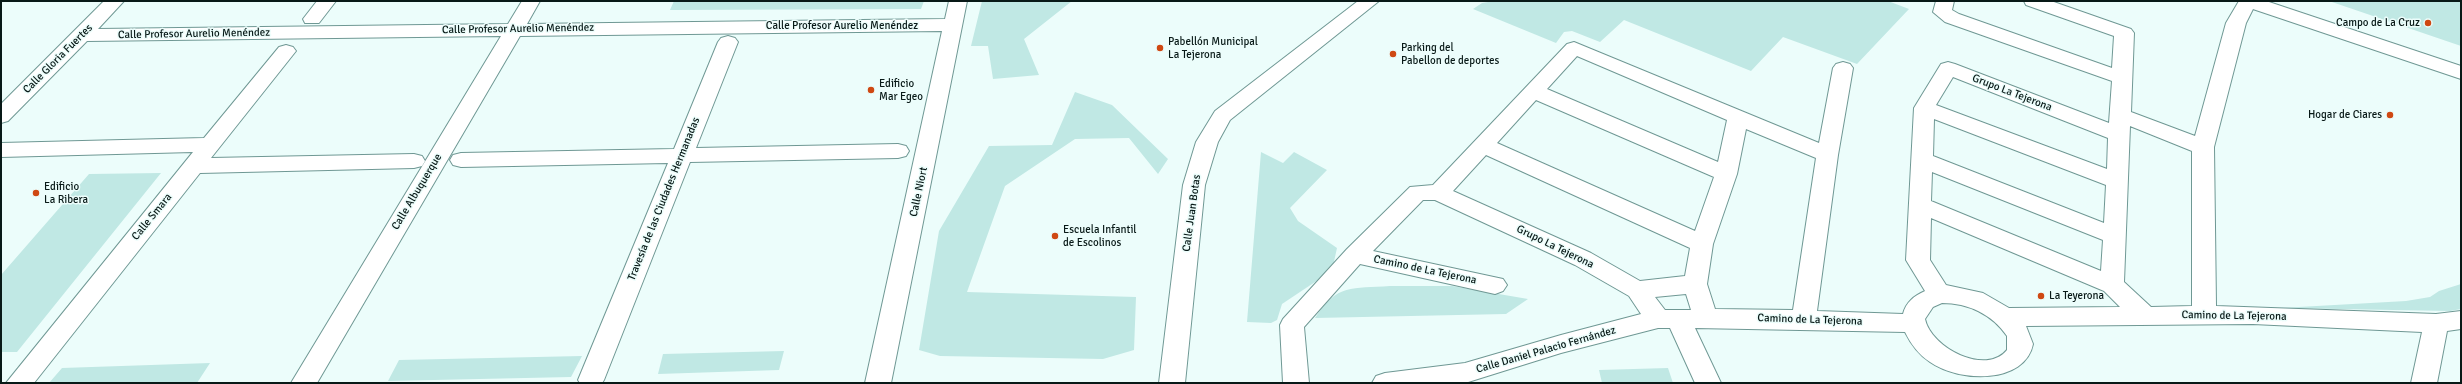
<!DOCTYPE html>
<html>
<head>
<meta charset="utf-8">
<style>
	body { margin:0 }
	#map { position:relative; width:2462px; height:384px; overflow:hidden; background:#ecfdfb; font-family:Signika,sans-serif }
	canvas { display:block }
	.frame { position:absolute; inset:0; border:2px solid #081917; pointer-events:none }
</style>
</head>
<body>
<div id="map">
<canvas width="2462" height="384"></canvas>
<div class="frame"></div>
</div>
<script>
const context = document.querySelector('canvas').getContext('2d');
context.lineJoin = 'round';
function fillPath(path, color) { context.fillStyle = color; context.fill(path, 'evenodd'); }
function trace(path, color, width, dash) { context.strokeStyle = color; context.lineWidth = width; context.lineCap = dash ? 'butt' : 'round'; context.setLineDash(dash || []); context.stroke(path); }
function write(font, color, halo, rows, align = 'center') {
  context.font = font + ' Signika,sans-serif'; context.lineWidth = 3; context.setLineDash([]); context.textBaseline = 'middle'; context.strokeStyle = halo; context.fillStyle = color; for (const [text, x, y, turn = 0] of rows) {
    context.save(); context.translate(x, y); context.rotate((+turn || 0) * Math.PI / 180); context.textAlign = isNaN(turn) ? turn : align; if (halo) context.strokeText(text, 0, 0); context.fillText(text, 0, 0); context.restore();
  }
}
fillPath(new Path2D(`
	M 674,1 L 924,1 L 921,9 L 670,10 Z
	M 982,1 L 1072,1 L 1024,39 L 1039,75 L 993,79 L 988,46 L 971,46 Z
	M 1494,1 L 1888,1 L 1909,9 L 1857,64 L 1783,37 L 1751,71 L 1624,20 L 1600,42 L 1572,31 L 1564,32 L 1556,43 L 1473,9 L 1482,3 Z
	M 2329,1 L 2461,1 L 2461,46 Z
	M 1075,92 L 1112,105 L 1168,159 L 1158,174 L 1129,138 L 1075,139 L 1005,186 L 967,292 L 1136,297 L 1134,350 L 1103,359 L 940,356 L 919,350 L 939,231 L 989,146 L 1052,145 Z
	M 1261,152 L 1283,163 L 1294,152 L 1327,170 L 1290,208 L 1298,221 L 1337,248 L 1333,266 L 1321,278 L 1282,304 L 1277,320 L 1271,323 L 1247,322 Z
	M 161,173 L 17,352 L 1,352 L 1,275 L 89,174 Z
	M 2461,284 L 2461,309 L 2450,311 L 2281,308 L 2406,301 L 2430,297 L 2439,291 Z
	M 1390,286 L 1452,286 L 1528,299 L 1506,314 L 1315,318 C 1337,283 1352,289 1390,286 Z
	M 784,351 L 779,370 L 658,374 L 663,354 Z
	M 582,356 L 571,377 L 388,381 L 399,360 Z
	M 210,363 L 197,383 L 49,383 L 62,368 Z
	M 1668,368 L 1673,383 L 1602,383 L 1599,370 Z`), '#c0e8e4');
const minor = new Path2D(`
	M 104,1 L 124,1 L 98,29 L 508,24 L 522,1 L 540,1 L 527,24 L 945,19 L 949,1 L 967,1 L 891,383 L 865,383 L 942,31 L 520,36 L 317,383 L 291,383 L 501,36 L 87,41 L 8,121 L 1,123 L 1,104 Z
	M 317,1 L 336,1 L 319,23 L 305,23 L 303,19 Z
	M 1358,1 L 1379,1 L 1230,120 L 1218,142 L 1205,185 L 1185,383 L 1159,383 L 1183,185 L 1196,142 L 1215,111 Z
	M 1936,1 L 1954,1 L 1952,10 L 1959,14 L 2112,68 L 2114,36 L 2026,5 L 2024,1 L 2051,1 L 2131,29 L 2134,33 L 2131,112 L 2195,136 L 2226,23 L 2239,1 L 2257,1 L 2246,23 L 2214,147 L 2216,306 L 2436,314 L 2461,311 L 2461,329 L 2447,331 L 2437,383 L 2411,383 L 2422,332 L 2253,324 L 2026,326 L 2033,344 C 2025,384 1960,383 1930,362 C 1918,354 1911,344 1905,332 L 1695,328 L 1721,383 L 1695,383 L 1670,328 L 1658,328 L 1561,353 L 1465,383 L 1372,383 L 1376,376 L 1385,373 L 1465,363 L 1561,335 L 1641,314 L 1629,296 L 1575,265 L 1435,200 L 1423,200 L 1373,251 L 1503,279 L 1507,285 L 1503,291 L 1495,294 L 1360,264 L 1304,327 L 1309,383 L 1283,383 L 1280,325 L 1283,319 L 1347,249 L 1410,187 L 1433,185 L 1567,44 L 1574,42 L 1819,143 L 1833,68 L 1836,64 L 1843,62 L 1850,64 L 1853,68 L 1838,155 L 1817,311 L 1903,314 C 1906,302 1914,296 1925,291 L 1906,260 L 1914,108 L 1941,64 L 1948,62 L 1955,64 L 2109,123 L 2112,81 L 1945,22 L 1933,12 ZM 1577,56 L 1727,120 L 1718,162 L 1547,89 ZM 1953,77 L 2108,138 L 2107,169 L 1936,105 ZM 1536,100 L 1714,177 L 1695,231 L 1497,143 ZM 1934,119 L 2106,185 L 2104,223 L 1933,156 ZM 2130,126 L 2192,151 L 2192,306 L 2151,307 L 2124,282 ZM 1746,129 L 1816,158 L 1793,310 L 1715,309 L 1707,284 L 1713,244 L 1737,174 ZM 1486,155 L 1690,248 L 1685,276 L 1640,281 L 1591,253 L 1453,191 ZM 1932,172 L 2103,240 L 2101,271 L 1931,201 ZM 1931,218 L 2104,291 L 2120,307 L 2009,308 L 1983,293 L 1946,285 L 1930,260 ZM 1686,294 L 1691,310 L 1665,310 L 1655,297 ZM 1942,303 C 1968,303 1992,314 2007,336 L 2007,350 C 1986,376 1931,348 1925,319 L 1933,307 Z
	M 728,36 L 735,38 L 738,42 L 696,148 L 898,144 L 906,146 L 909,151 L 906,156 L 898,158 L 690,162 L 604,380 L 602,383 L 580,383 L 578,380 L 668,163 L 461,167 L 453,165 L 450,160 L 453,155 L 461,153 L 674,149 L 718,42 L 721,38 Z
	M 286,45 L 293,47 L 296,51 L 211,158 L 414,154 L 422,156 L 425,161 L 422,166 L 414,168 L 200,173 L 34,383 L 6,383 L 193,152 L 1,157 L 1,143 L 204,138 L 279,47 Z`);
const major = new Path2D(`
	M 2239,1 L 2266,1 L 2461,66 L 2461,79 L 2241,5 Z`);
trace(minor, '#6f9894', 2);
trace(major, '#6f9894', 2);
fillPath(minor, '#fff');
fillPath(major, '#fff');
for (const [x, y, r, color] of [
	[2428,23,4,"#cf4812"],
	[1160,48,4,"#cf4812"],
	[1393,54,4,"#cf4812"],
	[871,90,4,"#cf4812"],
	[2390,115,4,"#cf4812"],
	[36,193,4,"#cf4812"],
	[1055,236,4,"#cf4812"],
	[2041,296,4,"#cf4812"]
]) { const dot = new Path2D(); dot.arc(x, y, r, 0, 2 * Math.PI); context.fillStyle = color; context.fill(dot); trace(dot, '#ecfdfb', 1.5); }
write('11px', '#081917', '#ecfdfb', [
	["Campo de La Cruz",2420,23,"right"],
	["Pabellón Municipal",1168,42],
	["La Tejerona",1168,55],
	["Parking del",1401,48],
	["Pabellon de deportes",1401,61],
	["Edificio",879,84],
	["Mar Egeo",879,97],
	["Hogar de Ciares",2382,115,"right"],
	["Edificio",44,187],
	["La Ribera",44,200],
	["Escuela Infantil",1063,230],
	["de Escolinos",1063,243],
	["La Teyerona",2049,296]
], 'left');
write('11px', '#081917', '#ecfdfb', [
	["Calle Profesor Aurelio Menéndez",842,26],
	["Calle Profesor Aurelio Menéndez",518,29,-1],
	["Calle Profesor Aurelio Menéndez",194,34,-1],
	["Calle Gloria Fuertes",58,59,-45],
	["Grupo La Tejerona",2012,93,21],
	["Calle Albuquerque",417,192,-59],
	["Calle Niort",919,192,-78],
	["Travesía de las Ciudades Hermanadas",664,199,-68],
	["Calle Juan Botas",1192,213,-82],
	["Calle Smara",152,217,-51],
	["Grupo La Tejerona",1555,247,26],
	["Camino de La Tejerona",1425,270,12],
	["Camino de La Tejerona",2234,316,1],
	["Camino de La Tejerona",1810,320,2],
	["Calle Daniel Palacio Fernández",1546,350,-16]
]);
</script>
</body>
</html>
